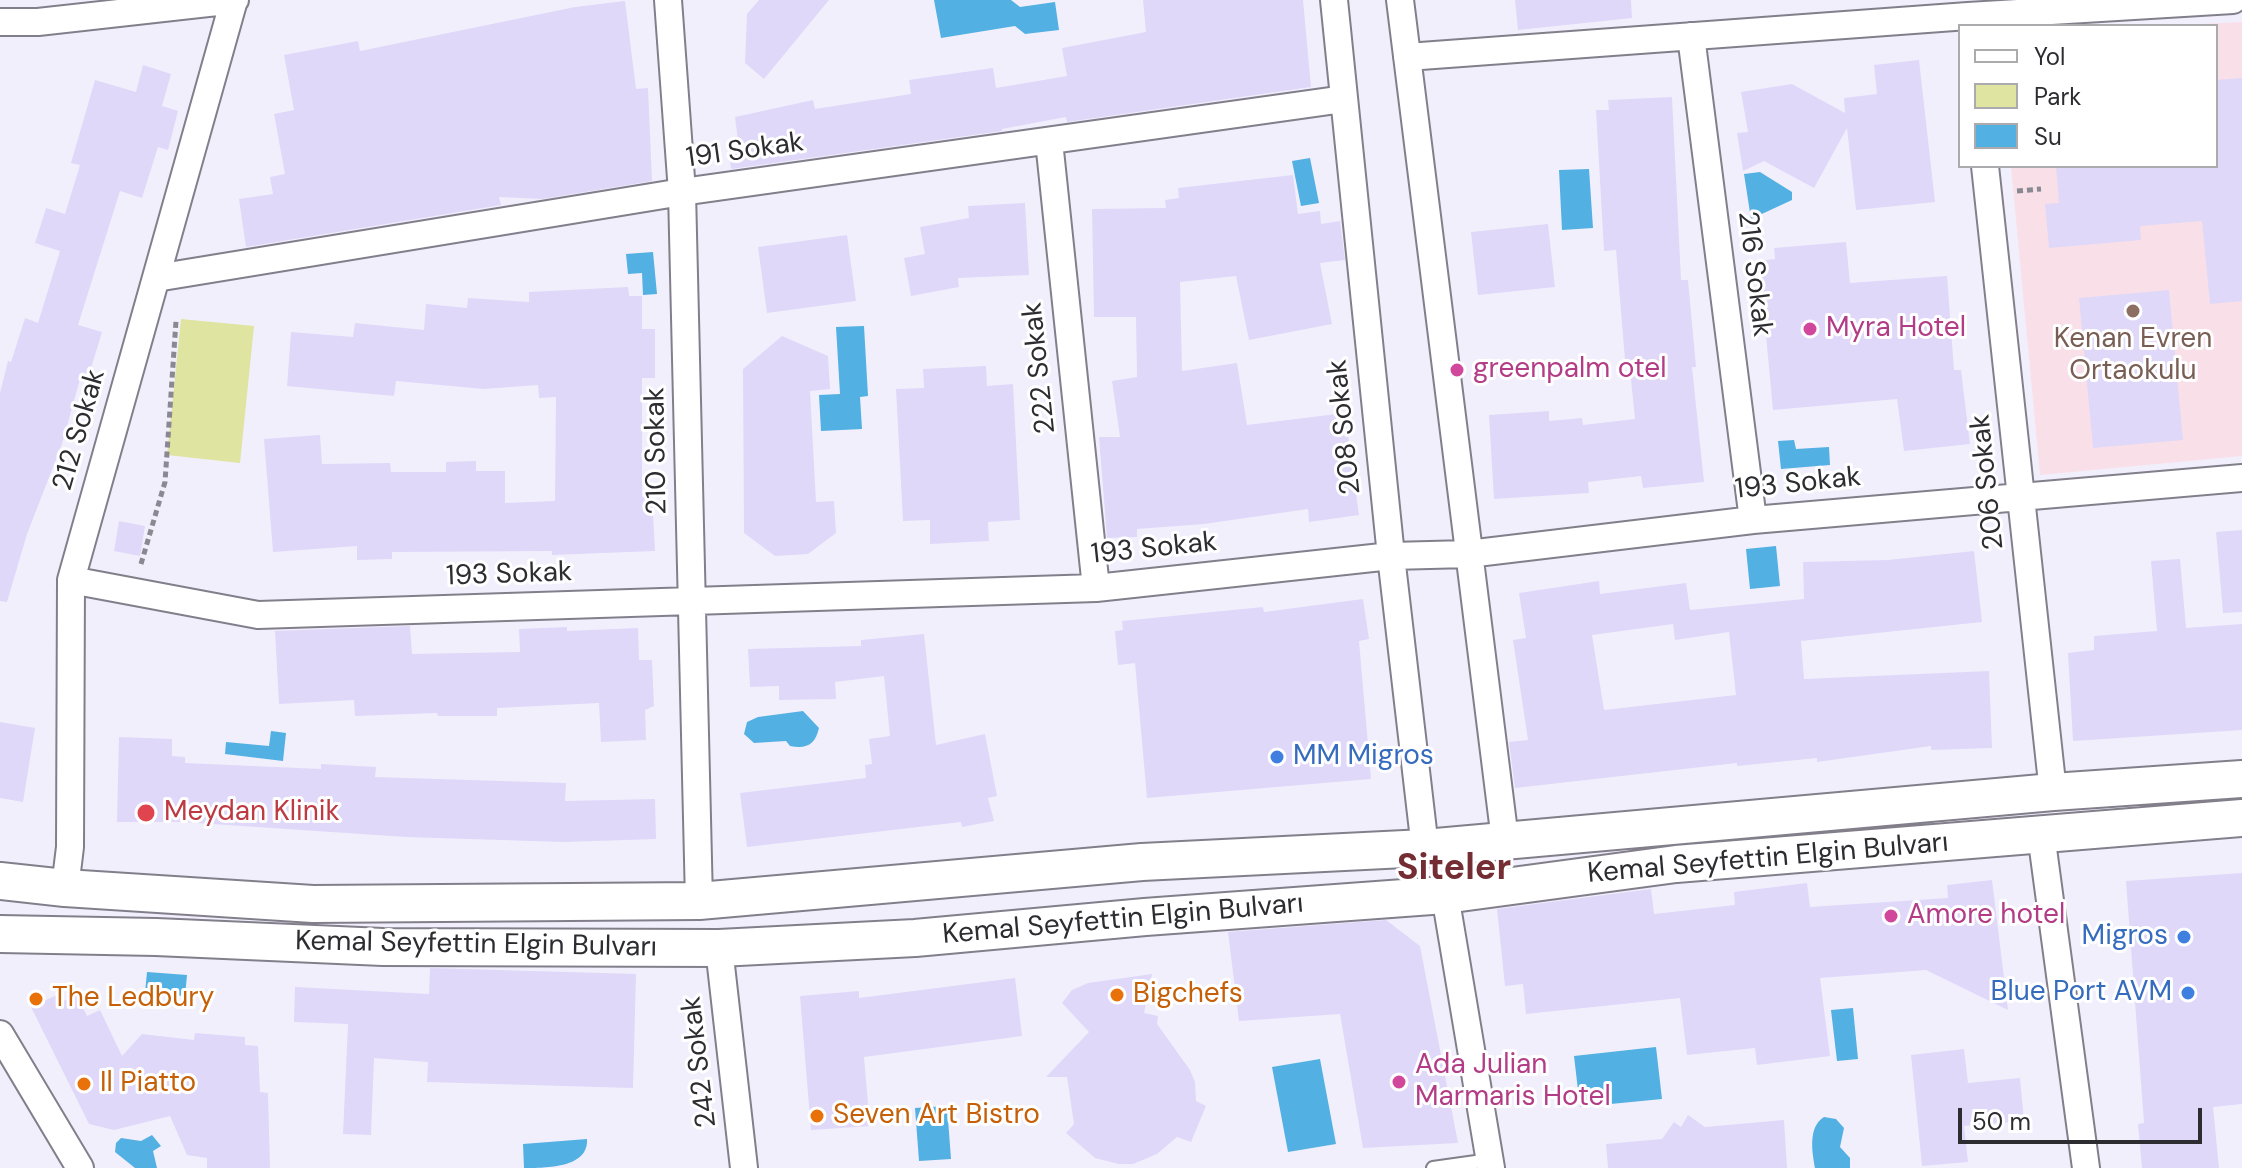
<!DOCTYPE html>
<html>
<head>
<meta charset="utf-8">
<style>
	body { margin:0 }
	#map { position:relative; width:2242px; height:1168px; overflow:hidden; background:#f2effd; font-family:"DM Sans",sans-serif }
	canvas { display:block }
	.legend { position:absolute; left:1958px; top:24px; width:260px; height:144px; box-sizing:border-box; background:#fff; border:2px solid #ababad; margin:0; padding:10px 14px; list-style:none; font-size:24px; color:#2d2c31 }
	.legend li { display:flex; align-items:center; gap:16px; height:40px }
	.legend b { width:40px; border:2px solid #ababad }
	.scale { position:absolute; left:1958px; top:1108px; width:244px; height:36px; box-sizing:border-box; border:4px solid #2d2c31; border-top:0; padding-left:10px; font-size:24px; line-height:28px; white-space:nowrap; color:#2d2c31; -webkit-text-stroke:6px #fff; paint-order:stroke }
</style>
</head>
<body>
<div id="map">
<canvas width="2242" height="1168"></canvas>
<ul class="legend">
<li><b style="height:10px;background:#fff"></b>Yol</li>
<li><b style="height:22px;background:#dfe4a0"></b>Park</li>
<li><b style="height:22px;background:#52b0e2"></b>Su</li>
</ul>
<div class="scale">50 m</div>
</div>
<script>
const context = document.querySelector('canvas').getContext('2d');
context.lineJoin = 'round';
function fillPath(path, color) { context.fillStyle = color; context.fill(path, 'evenodd'); }
function trace(path, color, width, dash) { context.strokeStyle = color; context.lineWidth = width; context.lineCap = dash ? 'butt' : 'round'; context.setLineDash(dash || []); context.stroke(path); }
function write(font, color, halo, rows, align = 'center') {
  context.font = font + ' "DM Sans",sans-serif'; context.lineWidth = 6; context.setLineDash([]); context.textBaseline = 'middle'; context.strokeStyle = halo; context.fillStyle = color; for (const [text, x, y, turn = 0] of rows) {
    context.save(); context.translate(x, y); context.rotate((+turn || 0) * Math.PI / 180); context.textAlign = isNaN(turn) ? turn : align; if (halo) context.strokeText(text, 0, 0); context.fillText(text, 0, 0); context.restore();
  }
}
fillPath(new Path2D(`
	M 2242,22 L 2242,456 L 2040,475 L 2011,166 L 2216,166 L 2216,26 L 2159,26 Z`), '#f9e0e8');
fillPath(new Path2D(`
	M 181,319 L 254,326 L 240,463 L 167,455 Z`), '#dfe4a0');
fillPath(new Path2D(`
	M 934,0 L 1011,0 L 1020,7 L 1055,2 L 1059,30 L 1025,34 L 1015,26 L 941,38 Z
	M 1310,158 L 1319,203 L 1301,206 L 1292,161 Z
	M 1589,169 L 1593,228 L 1562,230 L 1559,170 Z
	M 1760,172 L 1792,192 L 1792,200 L 1751,219 L 1744,174 Z
	M 653,252 L 657,294 L 643,295 L 642,273 L 628,274 L 626,254 Z
	M 864,326 L 868,396 L 860,397 L 862,429 L 821,431 L 819,395 L 840,394 L 836,327 Z
	M 1794,440 L 1796,449 L 1829,447 L 1830,465 L 1781,469 L 1778,441 Z
	M 1776,546 L 1780,586 L 1750,589 L 1746,549 Z
	M 803,711 L 819,728 C 815,745 807,749 790,746 L 786,741 L 754,743 L 744,734 L 747,722 L 758,717 Z
	M 271,731 L 286,733 L 283,761 L 225,754 L 226,742 L 269,746 Z
	M 147,972 L 187,975 L 185,996 L 145,993 Z
	M 1853,1008 L 1858,1059 L 1837,1061 L 1831,1010 Z
	M 1656,1047 L 1662,1099 L 1580,1107 L 1574,1056 Z
	M 1320,1059 L 1336,1144 L 1288,1152 L 1272,1067 Z
	M 947,1106 L 951,1159 L 919,1161 L 915,1108 Z
	M 1824,1117 L 1836,1119 L 1844,1128 L 1840,1147 L 1850,1158 L 1850,1168 L 1815,1168 C 1812,1151 1808,1127 1824,1117 Z
	M 152,1135 L 161,1146 L 153,1151 L 157,1168 L 135,1168 L 115,1152 L 116,1143 L 121,1138 L 141,1141 Z
	M 587,1139 C 589,1168 546,1168 524,1168 L 523,1144 Z`), '#52b0e2');
fillPath(new Path2D(`
	M 759,0 L 829,0 L 764,79 L 745,63 L 747,14 Z
	M 1143,0 L 1303,0 L 1311,87 L 1067,122 L 1066,117 L 1002,129 L 1002,131 L 731,169 L 729,150 L 739,149 L 735,117 L 813,100 L 815,109 L 911,94 L 909,80 L 993,68 L 996,88 L 1067,76 L 1062,48 L 1146,32 Z
	M 1515,0 L 1631,0 L 1632,18 L 1518,30 Z
	M 625,1 L 636,89 L 648,88 L 652,181 L 542,199 L 499,197 L 501,205 L 246,247 L 239,199 L 273,194 L 270,177 L 285,174 L 274,114 L 294,110 L 284,55 L 358,41 L 360,51 L 575,7 Z
	M 1919,60 L 1935,202 L 1856,210 L 1847,128 L 1814,188 L 1764,161 L 1743,171 L 1737,133 L 1748,132 L 1741,92 L 1792,84 L 1845,113 L 1844,98 L 1877,94 L 1874,65 Z
	M 143,65 L 171,74 L 162,106 L 178,111 L 168,150 L 158,147 L 142,198 L 120,191 L 78,325 L 102,332 L 89,375 L 82,372 L 62,444 L 27,534 L 7,602 L 0,601 L 0,393 L 8,361 L 11,362 L 25,318 L 38,323 L 60,251 L 35,243 L 46,208 L 65,214 L 80,165 L 71,163 L 95,80 L 136,92 Z
	M 2242,78 L 2242,301 L 2210,304 L 2202,221 L 2140,226 L 2141,240 L 2049,248 L 2045,204 L 2059,203 L 2056,166 L 2216,166 L 2216,80 Z
	M 1672,97 L 1681,280 L 1688,280 L 1696,367 L 1692,367 L 1704,482 L 1643,488 L 1641,476 L 1588,482 L 1589,493 L 1494,499 L 1489,415 L 1549,411 L 1549,421 L 1582,418 L 1583,425 L 1635,419 L 1629,360 L 1625,360 L 1616,250 L 1604,251 L 1596,110 L 1609,110 L 1608,100 Z
	M 1293,175 L 1298,214 L 1320,211 L 1321,224 L 1340,221 L 1345,260 L 1320,263 L 1332,324 L 1249,340 L 1236,276 L 1180,282 L 1182,371 L 1237,363 L 1247,425 L 1345,413 L 1359,515 L 1309,522 L 1308,509 L 1204,524 L 1137,529 L 1137,537 L 1107,538 L 1099,437 L 1120,437 L 1112,381 L 1137,377 L 1136,317 L 1094,317 L 1092,209 L 1166,208 L 1165,200 L 1179,198 L 1178,188 Z
	M 1025,203 L 1029,275 L 958,278 L 959,287 L 911,296 L 904,258 L 925,254 L 920,227 L 969,218 L 968,206 Z
	M 1548,224 L 1555,287 L 1478,295 L 1471,232 Z
	M 847,235 L 856,301 L 767,313 L 758,247 Z
	M 1846,242 L 1850,283 L 1947,276 L 1954,370 L 1961,370 L 1970,444 L 1904,451 L 1897,399 L 1773,410 L 1759,261 L 1775,259 L 1774,248 Z
	M 628,287 L 629,296 L 642,296 L 642,329 L 655,329 L 655,378 L 642,378 L 642,497 L 652,496 L 655,551 L 552,555 L 552,551 L 392,552 L 392,559 L 357,560 L 357,546 L 273,552 L 264,439 L 320,435 L 322,464 L 390,463 L 391,472 L 446,472 L 446,462 L 476,461 L 476,471 L 505,471 L 505,503 L 555,501 L 556,397 L 539,398 L 538,385 L 484,389 L 396,381 L 394,396 L 287,386 L 291,332 L 353,337 L 355,323 L 424,330 L 426,304 L 467,308 L 468,298 L 529,302 L 529,292 Z
	M 2169,290 L 2183,440 L 2093,448 L 2079,298 Z
	M 782,336 L 828,356 L 830,389 L 810,391 L 816,502 L 834,501 L 836,533 L 808,554 L 775,556 L 744,533 L 743,369 Z
	M 986,366 L 987,386 L 1013,384 L 1020,520 L 988,522 L 989,541 L 930,544 L 930,520 L 903,521 L 896,389 L 924,388 L 923,369 Z
	M 119,521 L 145,526 L 140,556 L 114,551 Z
	M 2242,530 L 2242,612 L 2223,613 L 2216,532 Z
	M 1974,551 L 1982,622 L 1801,641 L 1804,679 L 1989,671 L 1992,748 L 1931,750 L 1931,746 L 1817,762 L 1817,758 L 1737,766 L 1737,763 L 1515,788 L 1509,742 L 1528,740 L 1513,640 L 1526,638 L 1519,593 L 1599,581 L 1600,594 L 1686,583 L 1690,610 L 1804,599 L 1803,562 L 1888,560 ZM 1673,624 L 1675,640 L 1729,632 L 1736,695 L 1604,710 L 1592,635 Z
	M 2180,559 L 2186,628 L 2242,624 L 2242,730 L 2073,741 L 2068,653 L 2094,650 L 2094,636 L 2157,631 L 2151,561 Z
	M 1363,599 L 1369,639 L 1359,641 L 1371,779 L 1147,798 L 1135,663 L 1118,665 L 1115,631 L 1123,630 L 1122,621 L 1263,607 L 1264,612 Z
	M 410,626 L 412,654 L 520,652 L 519,629 L 567,627 L 567,631 L 638,628 L 639,660 L 652,660 L 654,706 L 645,710 L 646,740 L 601,742 L 599,703 L 497,708 L 497,716 L 438,716 L 437,713 L 355,716 L 354,700 L 279,704 L 275,631 Z
	M 924,634 L 936,745 L 985,734 L 997,796 L 988,798 L 994,821 L 962,827 L 961,822 L 747,847 L 740,793 L 866,778 L 865,765 L 872,764 L 869,739 L 890,736 L 884,676 L 835,682 L 836,699 L 779,700 L 779,686 L 750,687 L 748,649 L 861,646 L 861,640 Z
	M 0,722 L 35,728 L 23,802 L 0,798 Z
	M 119,737 L 172,739 L 172,756 L 185,757 L 185,763 L 321,769 L 321,764 L 376,767 L 375,777 L 566,783 L 565,801 L 655,799 L 656,839 L 564,842 L 406,837 L 182,822 L 117,822 Z
	M 2242,873 L 2242,1104 L 2213,1107 L 2219,1168 L 2142,1168 L 2138,1124 L 2144,1123 L 2126,881 Z
	M 1992,880 L 2008,1010 L 1926,970 L 1820,978 L 1830,1056 L 1757,1065 L 1755,1048 L 1687,1055 L 1680,998 L 1526,1014 L 1523,984 L 1505,986 L 1497,909 L 1651,889 L 1654,914 L 1735,905 L 1734,892 L 1807,883 L 1810,907 L 1948,898 L 1947,885 Z
	M 1386,920 L 1420,946 L 1458,1143 L 1363,1148 L 1340,1014 L 1239,1021 L 1228,932 Z
	M 430,968 L 636,974 L 633,1088 L 427,1082 L 428,1062 L 374,1058 L 371,1135 L 343,1134 L 348,1024 L 294,1022 L 295,987 L 429,994 Z
	M 1152,974 L 1144,1013 L 1158,1016 L 1157,1024 L 1190,1070 L 1195,1082 L 1196,1101 L 1206,1106 L 1191,1142 L 1177,1137 L 1157,1154 L 1133,1164 L 1119,1164 L 1095,1158 L 1066,1133 L 1074,1124 L 1067,1077 L 1046,1077 L 1089,1032 L 1062,1003 L 1072,990 L 1088,983 Z
	M 1015,978 L 1022,1036 L 864,1057 L 870,1126 L 811,1130 L 800,996 L 859,991 L 859,998 Z
	M 57,995 L 61,1002 L 77,995 L 87,1016 L 100,1010 L 122,1056 L 142,1034 L 194,1040 L 195,1033 L 245,1037 L 245,1045 L 258,1046 L 260,1092 L 268,1093 L 270,1168 L 207,1168 L 207,1158 L 187,1155 L 170,1116 L 114,1130 L 89,1124 L 31,1007 Z
	M 1964,1049 L 1968,1083 L 2020,1078 L 2024,1121 L 1964,1126 L 1968,1162 L 1922,1166 L 1911,1055 Z
	M 1688,1115 L 1705,1127 L 1784,1120 L 1787,1168 L 1608,1168 L 1606,1144 L 1662,1139 L 1674,1122 L 1681,1127 Z`), '#dfd8f9');
const lane = new Path2D(`
	M 1433,1168 L 1490,1160`);
const street = new Path2D(`
	M 668,0 L 682,192 L 699,901
	M 1334,0 L 1391,556 L 1425,848
	M 1400,0 L 1505,840
	M 0,22 L 38,22 L 235,0
	M 1691,36 L 1753,520
	M 1407,57 L 1968,16 L 2233,0
	M 1049,141 L 1096,588
	M 1985,166 L 2053,792
	M 156,278 L 682,192 L 1344,99
	M 71,580 L 258,615 L 1096,588 L 1391,556 L 1468,554 L 1753,520 L 2242,478
	M 2041,834 L 2086,1168
	M 65,888 L 70,847 L 71,580 L 234,0
	M 1445,895 L 1491,1168
	M 719,948 L 744,1168
	M 0,1034 L 80,1168`);
const secondary = new Path2D(`
	M 0,881 L 65,888 L 313,904 L 699,901 L 1142,862 L 1425,848 L 2053,792 L 2242,779
	M 0,934 L 156,937 L 383,947 L 719,948 L 915,938 L 1145,917 L 1445,895 L 1676,864 L 2242,818`);
trace(lane, '#827f8b', 16);
trace(street, '#827f8b', 30);
trace(secondary, '#827f8b', 40);
trace(new Path2D(`
	M 2017,191 L 2041,189
	M 141,564 L 165,482 L 176,321`), '#8a8891', 5, [6, 4]);
trace(lane, '#fff', 12);
trace(street, '#fff', 26);
trace(secondary, '#fff', 36);
for (const [x, y, r, color] of [
	[2133,311,8,"#8d6e63"],
	[1810,329,8,"#d1479c"],
	[1457,370,8,"#d1479c"],
	[1277,757,8,"#3f7fe0"],
	[146,813,10,"#e0444e"],
	[1891,916,8,"#d1479c"],
	[2184,937,8,"#3f7fe0"],
	[2188,993,8,"#3f7fe0"],
	[1117,995,8,"#e8710a"],
	[36,999,8,"#e8710a"],
	[1399,1082,8,"#d1479c"],
	[84,1084,8,"#e8710a"],
	[817,1116,8,"#e8710a"]
]) { const dot = new Path2D(); dot.arc(x, y, r, 0, 2 * Math.PI); context.fillStyle = color; context.fill(dot); trace(dot, '#fff', 3); }
write('28px', '#2d2c31', '#fff', [
	["191 Sokak",745,151,-8],
	["216 Sokak",1754,274,83],
	["222 Sokak",1040,368,-96],
	["208 Sokak",1345,427,-96],
	["212 Sokak",80,430,-74],
	["210 Sokak",657,451,-91],
	["206 Sokak",1988,482,-96],
	["193 Sokak",1798,484,-6],
	["193 Sokak",1154,549,-6],
	["193 Sokak",509,575,-2],
	["Kemal Seyfettin Elgin Bulvarı",1768,859,-5],
	["Kemal Seyfettin Elgin Bulvarı",1123,920,-5],
	["Kemal Seyfettin Elgin Bulvarı",476,945,1],
	["242 Sokak",700,1062,-97]
]);
write('28px', '#b23c85', '#fff', [
	["Myra Hotel",1826,329],
	["greenpalm otel",1473,370],
	["Amore hotel",1907,916],
	["Ada Julian",1415,1066],
	["Marmaris Hotel",1415,1098]
], 'left');
write('28px', '#785e54', '#fff', [
	["Kenan Evren",2133,340],
	["Ortaokulu",2133,372]
]);
write('28px', '#366cbe', '#fff', [
	["MM Migros",1293,757,"left"],
	["Migros",2168,937],
	["Blue Port AVM",2172,993]
], 'right');
write('28px', '#be3a42', '#fff', [
	["Meydan Klinik",164,813]
], 'left');
write('28px', '#c56008', '#fff', [
	["Bigchefs",1133,995],
	["The Ledbury",52,999],
	["Il Piatto",100,1084],
	["Seven Art Bistro",833,1116]
], 'left');
write('bold 36px', '#742d32', '#fff', [
	["Siteler",1454,870]
]);
</script>
</body>
</html>
